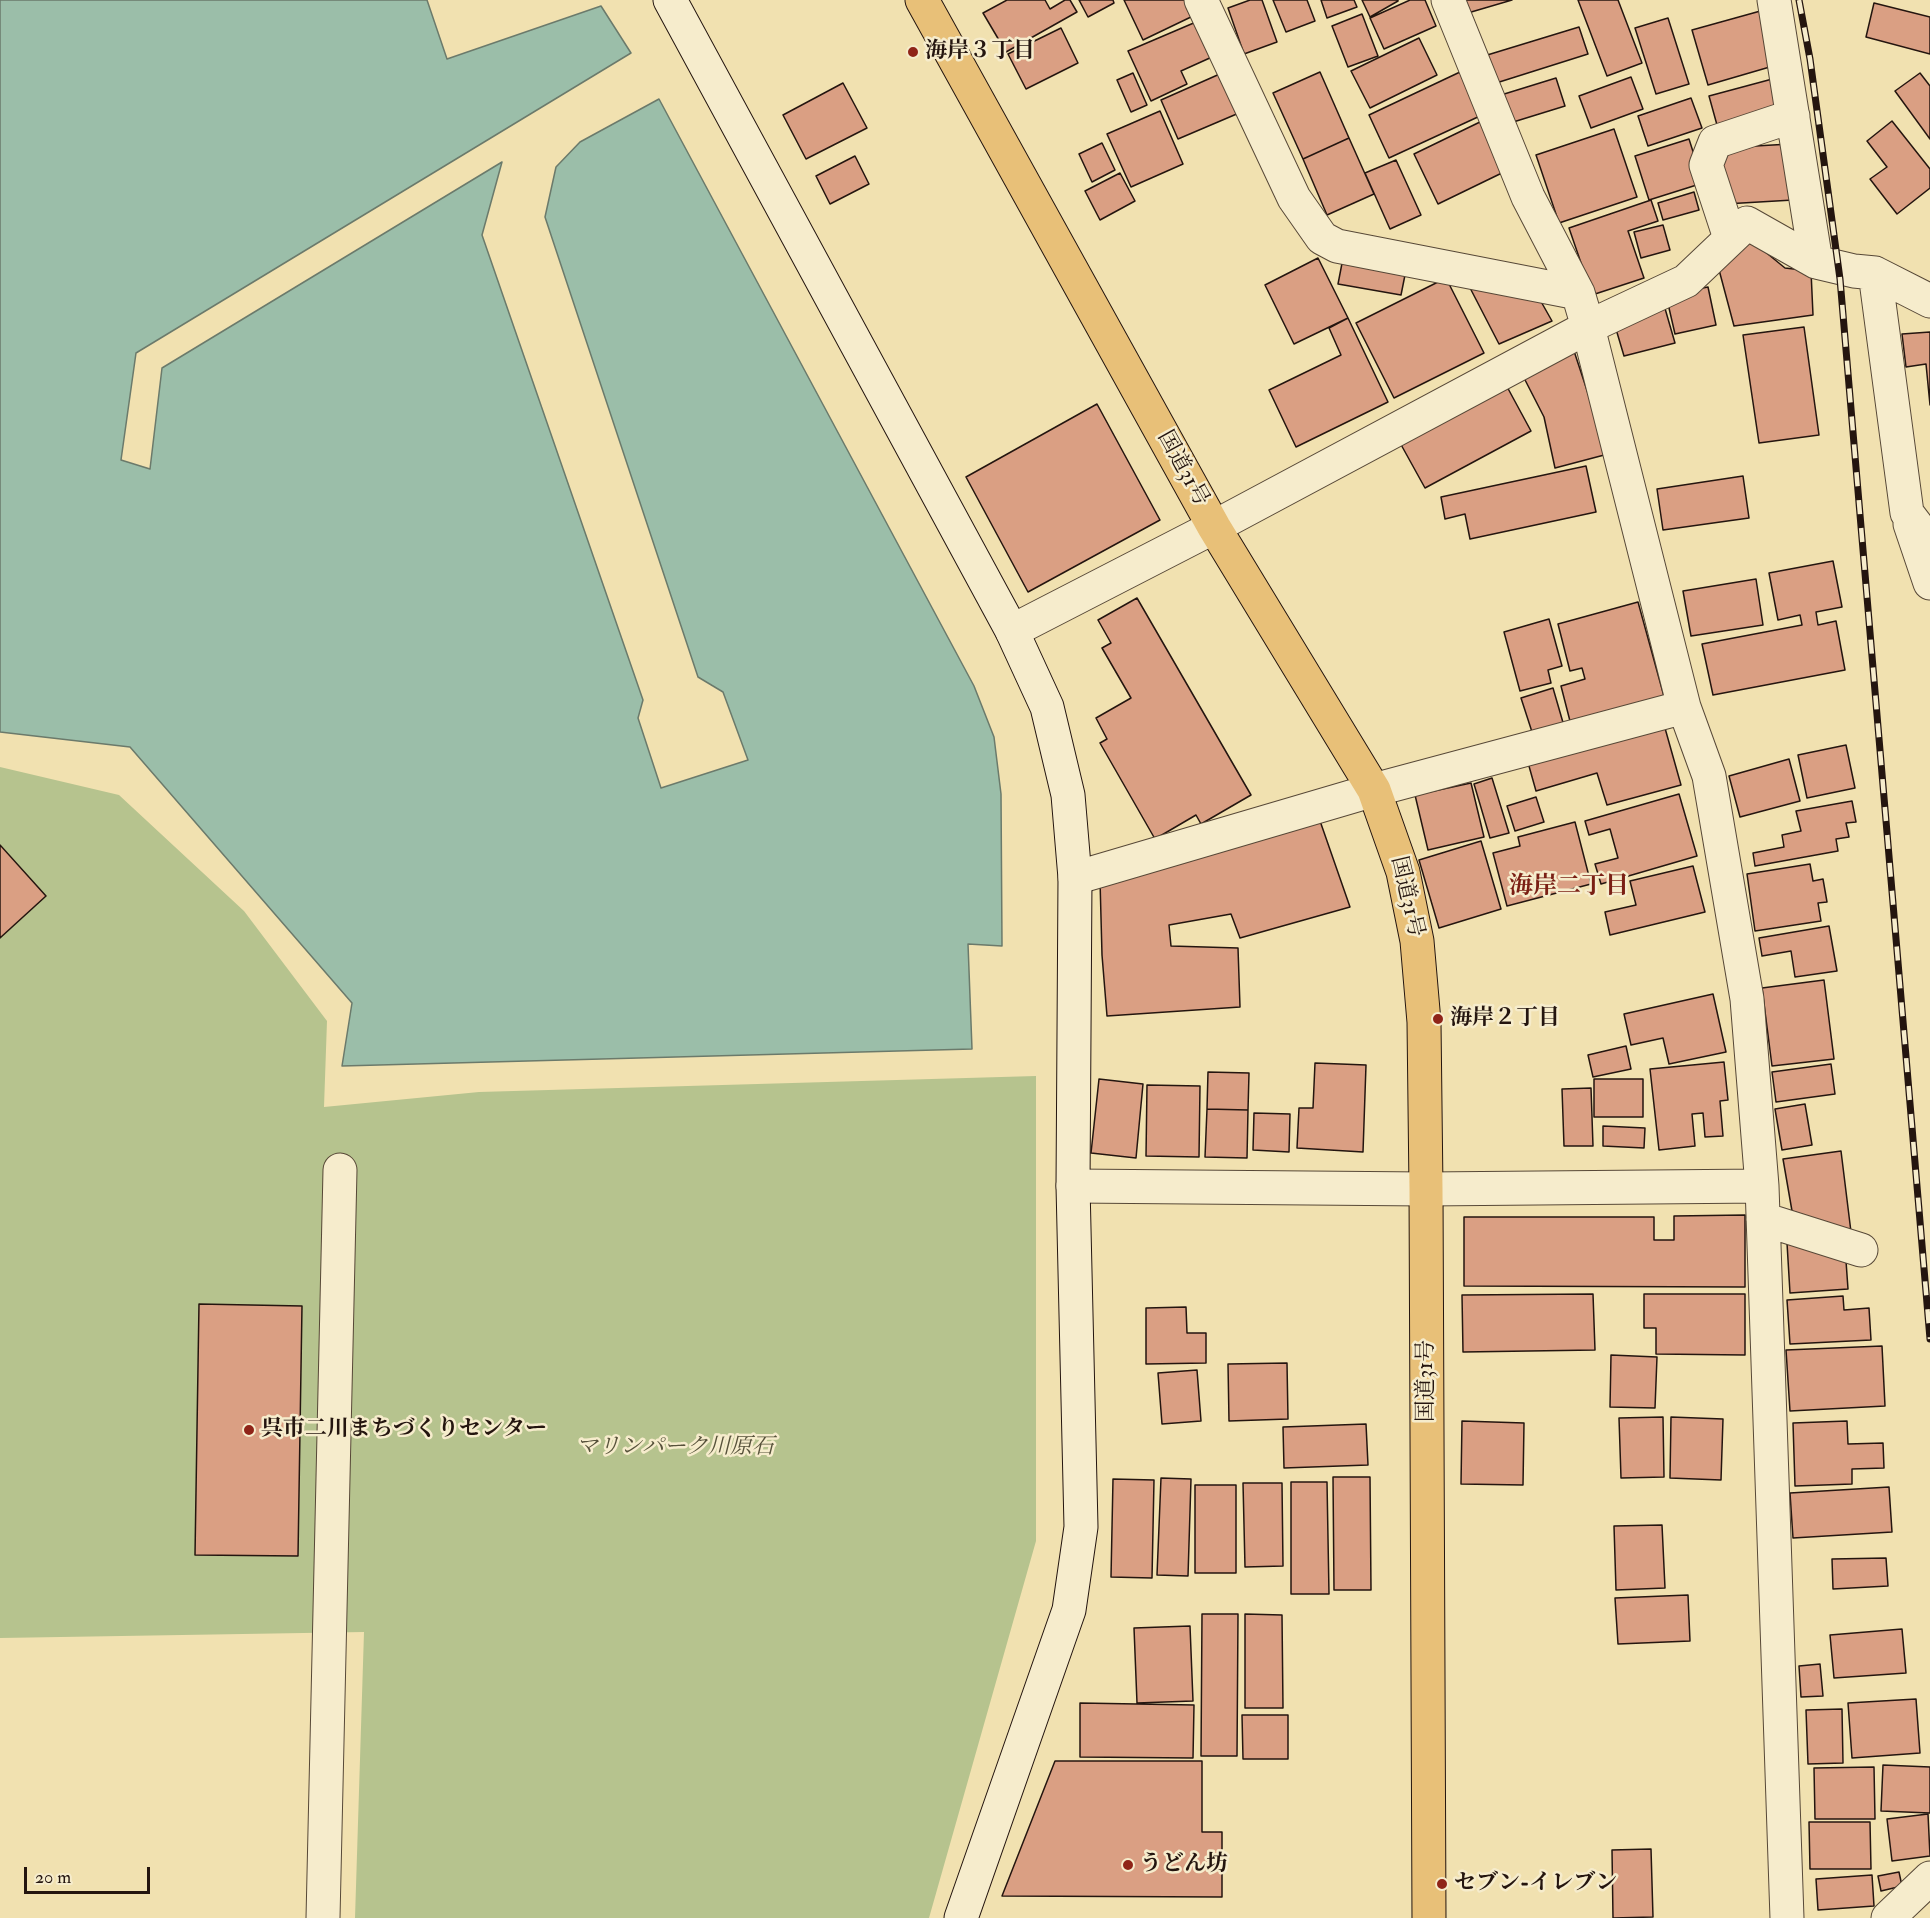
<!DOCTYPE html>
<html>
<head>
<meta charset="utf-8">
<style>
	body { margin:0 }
	#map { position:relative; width:1930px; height:1918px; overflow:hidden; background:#f1e1b0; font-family:"IM FELL Double Pica",serif }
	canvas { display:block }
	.scale { position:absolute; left:24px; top:1867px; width:126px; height:27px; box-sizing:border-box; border:3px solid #24150f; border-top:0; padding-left:8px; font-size:18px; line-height:21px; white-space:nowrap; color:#24150f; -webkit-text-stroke:4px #f6eccc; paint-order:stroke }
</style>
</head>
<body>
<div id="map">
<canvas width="1930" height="1918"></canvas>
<div class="scale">20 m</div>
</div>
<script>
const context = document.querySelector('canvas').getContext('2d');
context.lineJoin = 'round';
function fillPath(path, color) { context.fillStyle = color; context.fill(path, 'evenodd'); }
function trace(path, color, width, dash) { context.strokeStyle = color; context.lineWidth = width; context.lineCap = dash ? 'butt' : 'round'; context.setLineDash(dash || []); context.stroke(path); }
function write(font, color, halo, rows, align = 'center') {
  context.font = font + ' "IM FELL Double Pica","Noto Serif JP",serif'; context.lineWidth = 5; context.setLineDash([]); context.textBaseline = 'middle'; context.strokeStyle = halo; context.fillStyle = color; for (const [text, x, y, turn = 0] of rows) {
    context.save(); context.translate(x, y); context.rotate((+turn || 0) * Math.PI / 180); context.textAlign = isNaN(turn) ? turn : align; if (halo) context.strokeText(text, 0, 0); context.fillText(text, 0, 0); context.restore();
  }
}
fillPath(new Path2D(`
	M 0,767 L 119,795 L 244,911 L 327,1021 L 324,1107 L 479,1092 L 1036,1076 L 1036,1541 L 929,1918 L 355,1918 L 364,1632 L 0,1638 Z`), '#b6c38e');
const water = new Path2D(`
	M 0,0 L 427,0 L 447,59 L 601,6 L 631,53 L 136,353 L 121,460 L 150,469 L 162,368 L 502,162 L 482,235 L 643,700 L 638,718 L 661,788 L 748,760 L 723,692 L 698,677 L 545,217 L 556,167 L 580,142 L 659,99 L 974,686 L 994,737 L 1001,794 L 1002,946 L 968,944 L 972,1049 L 342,1066 L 352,1003 L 130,747 L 0,732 Z`);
fillPath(water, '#9bbea9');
trace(water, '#6b7a6b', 1.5);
const building = new Path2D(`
	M 1007,0 L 1045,0 L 1050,9 L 1065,0 L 1070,0 L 1077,12 L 1006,52 L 983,13 Z
	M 1079,0 L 1113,0 L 1114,3 L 1088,17 Z
	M 1124,0 L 1185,0 L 1193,16 L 1143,40 Z
	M 1250,0 L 1262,0 L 1277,42 L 1244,54 L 1228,8 Z
	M 1273,0 L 1307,0 L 1315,21 L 1286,32 Z
	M 1321,0 L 1354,0 L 1357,7 L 1327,18 Z
	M 1362,0 L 1398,0 L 1398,1 L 1370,17 Z
	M 1410,0 L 1425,0 L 1436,26 L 1384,49 L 1370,18 Z
	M 1456,0 L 1512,0 L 1461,15 Z
	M 1578,0 L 1618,0 L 1642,63 L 1607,76 Z
	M 1874,3 L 1930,17 L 1930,54 L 1866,37 Z
	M 1764,10 L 1780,64 L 1708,85 L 1692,30 Z
	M 1362,14 L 1378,56 L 1348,67 L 1332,26 Z
	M 1668,18 L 1689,84 L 1656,94 L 1635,28 Z
	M 1196,22 L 1212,57 L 1181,71 L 1187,84 L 1151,101 L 1128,51 Z
	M 1579,27 L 1588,54 L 1493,84 L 1484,56 Z
	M 1061,28 L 1078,63 L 1026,89 L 1008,54 Z
	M 1419,38 L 1437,75 L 1370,108 L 1351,71 Z
	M 1320,72 L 1349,138 L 1303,159 L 1273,93 Z
	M 1460,72 L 1480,116 L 1389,158 L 1369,115 Z
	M 1133,73 L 1147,105 L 1131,112 L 1117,80 Z
	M 1222,73 L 1239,113 L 1178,139 L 1161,100 Z
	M 1920,73 L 1930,86 L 1930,139 L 1895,91 Z
	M 1631,77 L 1643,109 L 1591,128 L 1579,96 Z
	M 1556,78 L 1565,106 L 1510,123 L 1501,95 Z
	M 1776,78 L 1783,107 L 1717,125 L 1709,96 Z
	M 843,83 L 867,128 L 806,159 L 783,115 Z
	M 1691,98 L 1702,128 L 1648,146 L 1638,116 Z
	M 1160,111 L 1183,164 L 1131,187 L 1107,134 Z
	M 1482,121 L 1506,171 L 1438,204 L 1414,154 Z
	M 1892,121 L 1930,169 L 1930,188 L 1897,214 L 1870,179 L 1887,167 L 1867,141 Z
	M 1614,129 L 1637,197 L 1559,223 L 1536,155 Z
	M 1349,138 L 1374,194 L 1327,215 L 1303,159 Z
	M 1689,139 L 1703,183 L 1649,200 L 1635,156 Z
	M 1102,143 L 1115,170 L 1092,182 L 1079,154 Z
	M 1790,144 L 1793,200 L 1725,204 L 1721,148 Z
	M 855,156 L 869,184 L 830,204 L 816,176 Z
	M 1396,160 L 1421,215 L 1390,229 L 1365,173 Z
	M 1120,173 L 1135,201 L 1100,220 L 1085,191 Z
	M 1694,192 L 1699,210 L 1663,220 L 1658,203 Z
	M 1651,200 L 1658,221 L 1628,231 L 1644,278 L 1592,295 L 1569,228 Z
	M 1663,225 L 1670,250 L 1641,258 L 1634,232 Z
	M 1747,237 L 1785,268 L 1811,271 L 1813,315 L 1734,326 L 1718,266 Z
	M 1344,253 L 1407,265 L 1401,295 L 1338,284 Z
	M 1318,258 L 1348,318 L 1294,344 L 1265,285 Z
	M 1446,278 L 1484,353 L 1394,398 L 1356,323 Z
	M 1468,284 L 1539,298 L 1552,321 L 1499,344 Z
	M 1708,287 L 1716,325 L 1675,334 L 1666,295 Z
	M 1664,305 L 1675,343 L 1624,356 L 1613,319 Z
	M 1348,318 L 1388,402 L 1296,447 L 1269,390 L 1341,355 L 1329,328 Z
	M 1804,327 L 1819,435 L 1759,443 L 1743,335 Z
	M 1930,332 L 1930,405 L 1926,364 L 1906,367 L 1902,334 Z
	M 1573,348 L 1608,454 L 1555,468 L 1544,417 L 1522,374 Z
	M 1505,383 L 1531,431 L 1425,488 L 1399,441 Z
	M 1097,404 L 1160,520 L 1028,592 L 966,477 Z
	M 1586,466 L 1596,512 L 1470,539 L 1465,514 L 1445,519 L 1441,497 Z
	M 1743,476 L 1749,518 L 1663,530 L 1657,489 Z
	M 1833,561 L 1842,607 L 1816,612 L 1818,625 L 1836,621 L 1845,670 L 1713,695 L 1702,644 L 1802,625 L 1800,615 L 1778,620 L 1769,573 Z
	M 1756,579 L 1763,625 L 1691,636 L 1683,591 Z
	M 1137,598 L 1251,795 L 1201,824 L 1196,815 L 1155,839 L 1100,743 L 1107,739 L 1096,718 L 1131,698 L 1102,648 L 1111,643 L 1098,620 Z
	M 1638,602 L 1665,700 L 1571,725 L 1561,686 L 1585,679 L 1582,668 L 1570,671 L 1558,624 Z
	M 1549,619 L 1562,666 L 1548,670 L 1551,683 L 1520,691 L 1504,632 Z
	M 1553,688 L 1564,726 L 1533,735 L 1521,698 Z
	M 1663,721 L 1681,785 L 1607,805 L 1597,773 L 1536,791 L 1527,759 Z
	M 1846,745 L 1855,788 L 1807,798 L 1798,755 Z
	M 1789,759 L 1800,801 L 1740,817 L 1729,776 Z
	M 1492,778 L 1509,833 L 1490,838 L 1474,784 Z
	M 1471,783 L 1484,837 L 1428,850 L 1415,795 Z
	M 1679,794 L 1697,856 L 1601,884 L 1595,864 L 1618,858 L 1610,829 L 1589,835 L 1585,821 Z
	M 1536,797 L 1544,822 L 1515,831 L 1507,806 Z
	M 1852,801 L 1856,822 L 1846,823 L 1849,837 L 1836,839 L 1838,851 L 1755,866 L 1753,853 L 1784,847 L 1782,835 L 1801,831 L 1796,811 Z
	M 1319,818 L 1350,907 L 1240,938 L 1231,914 L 1169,925 L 1171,946 L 1238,948 L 1240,1007 L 1107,1016 L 1102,955 L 1100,880 Z
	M 1575,822 L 1591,884 L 1507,906 L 1493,853 L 1520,846 L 1518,837 Z
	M 1481,841 L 1501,909 L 1439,928 L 1419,860 Z
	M 0,845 L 46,896 L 0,938 Z
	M 1810,864 L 1813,881 L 1823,879 L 1827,902 L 1818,903 L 1821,921 L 1755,931 L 1747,874 Z
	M 1693,866 L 1705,912 L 1610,935 L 1605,912 L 1636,905 L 1630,881 Z
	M 1829,926 L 1837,971 L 1795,977 L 1791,951 L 1762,956 L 1759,938 Z
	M 1824,980 L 1834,1059 L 1772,1066 L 1762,988 Z
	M 1713,994 L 1726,1052 L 1669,1064 L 1663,1038 L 1631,1045 L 1624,1014 Z
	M 1626,1046 L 1631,1069 L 1593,1077 L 1588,1055 Z
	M 1724,1062 L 1728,1100 L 1720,1101 L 1723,1136 L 1705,1137 L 1703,1113 L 1692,1114 L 1695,1146 L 1659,1150 L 1650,1069 Z
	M 1315,1063 L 1366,1065 L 1363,1152 L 1297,1148 L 1299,1108 L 1313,1108 Z
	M 1831,1064 L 1835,1094 L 1776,1102 L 1772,1072 Z
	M 1208,1072 L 1249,1073 L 1248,1110 L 1207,1109 Z
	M 1099,1079 L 1143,1084 L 1136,1158 L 1091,1153 Z
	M 1594,1079 L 1643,1079 L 1643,1117 L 1594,1117 Z
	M 1147,1085 L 1200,1086 L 1199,1157 L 1146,1156 Z
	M 1591,1088 L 1593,1146 L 1564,1146 L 1562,1089 Z
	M 1805,1104 L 1812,1145 L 1782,1150 L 1775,1109 Z
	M 1207,1109 L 1248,1110 L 1247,1158 L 1205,1157 Z
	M 1254,1113 L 1290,1114 L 1289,1152 L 1253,1150 Z
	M 1603,1126 L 1645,1128 L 1644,1148 L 1603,1146 Z
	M 1841,1151 L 1851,1232 L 1792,1211 L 1783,1159 Z
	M 1745,1215 L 1745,1287 L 1464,1286 L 1464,1217 L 1654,1217 L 1654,1240 L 1674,1240 L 1674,1216 Z
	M 1787,1243 L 1846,1261 L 1848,1289 L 1790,1293 Z
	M 1593,1294 L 1595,1350 L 1463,1352 L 1462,1295 Z
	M 1644,1294 L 1745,1294 L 1745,1355 L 1656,1354 L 1656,1328 L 1644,1328 Z
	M 1843,1296 L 1844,1310 L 1869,1308 L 1871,1340 L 1790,1344 L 1787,1300 Z
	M 199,1304 L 302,1306 L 298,1556 L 195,1555 Z
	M 1186,1307 L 1187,1333 L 1206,1333 L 1206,1363 L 1146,1364 L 1146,1308 Z
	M 1882,1346 L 1885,1406 L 1790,1411 L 1786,1350 Z
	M 1611,1355 L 1657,1357 L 1655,1408 L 1610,1407 Z
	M 1287,1363 L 1288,1419 L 1229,1421 L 1228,1364 Z
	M 1197,1370 L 1201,1421 L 1162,1424 L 1158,1373 Z
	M 1663,1417 L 1664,1477 L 1621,1478 L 1619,1418 Z
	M 1671,1417 L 1723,1419 L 1721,1480 L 1670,1478 Z
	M 1462,1421 L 1524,1423 L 1523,1485 L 1461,1484 Z
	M 1847,1421 L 1848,1444 L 1883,1443 L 1884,1468 L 1852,1469 L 1852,1484 L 1795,1486 L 1793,1423 Z
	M 1366,1424 L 1368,1465 L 1284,1468 L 1283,1427 Z
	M 1333,1477 L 1370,1477 L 1371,1590 L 1334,1590 Z
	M 1161,1478 L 1191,1479 L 1188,1576 L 1157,1575 Z
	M 1113,1479 L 1154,1480 L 1152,1578 L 1111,1577 Z
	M 1291,1482 L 1327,1482 L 1329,1594 L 1291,1594 Z
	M 1243,1483 L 1282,1483 L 1283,1566 L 1245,1567 Z
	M 1195,1485 L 1236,1485 L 1236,1573 L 1195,1573 Z
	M 1889,1487 L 1892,1532 L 1793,1538 L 1790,1493 Z
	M 1662,1525 L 1665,1588 L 1616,1590 L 1614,1526 Z
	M 1886,1558 L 1888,1586 L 1833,1589 L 1832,1559 Z
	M 1688,1595 L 1690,1641 L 1618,1644 L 1615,1598 Z
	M 1202,1614 L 1238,1614 L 1237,1756 L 1201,1756 Z
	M 1245,1614 L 1282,1615 L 1283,1708 L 1245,1708 Z
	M 1190,1626 L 1193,1701 L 1137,1703 L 1134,1628 Z
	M 1902,1629 L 1906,1673 L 1834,1678 L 1830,1635 Z
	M 1820,1664 L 1823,1696 L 1801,1697 L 1799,1666 Z
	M 1916,1699 L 1920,1753 L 1852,1758 L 1848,1703 Z
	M 1080,1703 L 1194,1705 L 1193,1758 L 1080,1757 Z
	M 1842,1709 L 1843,1763 L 1808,1764 L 1806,1710 Z
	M 1242,1715 L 1288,1715 L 1288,1759 L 1243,1759 Z
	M 1055,1761 L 1202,1761 L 1202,1832 L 1222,1832 L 1222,1897 L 1002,1896 Z
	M 1883,1765 L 1930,1767 L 1930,1813 L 1881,1811 Z
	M 1874,1767 L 1875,1819 L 1815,1819 L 1814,1768 Z
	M 1928,1814 L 1930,1856 L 1892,1861 L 1887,1819 Z
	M 1809,1822 L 1870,1822 L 1871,1869 L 1810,1869 Z
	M 1651,1849 L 1653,1917 L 1613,1918 L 1612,1850 Z
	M 1899,1872 L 1902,1886 L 1881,1891 L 1878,1876 Z
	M 1872,1875 L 1874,1906 L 1818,1910 L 1816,1879 Z`);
fillPath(building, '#da9f83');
trace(building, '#24150f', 1.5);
const street = new Path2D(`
	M 1201,0 L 1294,198 L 1322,238 L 1337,246 L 1578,293
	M 1448,0 L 1528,197 L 1578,293 L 1588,327 L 1684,707 L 1709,776 L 1747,999 L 1762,1186 L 1787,1918
	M 1774,0 L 1816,262
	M 1730,238 L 1706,165 L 1715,142 L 1793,116
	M 1875,273 L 1907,513 L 1930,543
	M 1910,524 L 1930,583
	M 1012,631 L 1214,527 L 1588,327 L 1686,281 L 1747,223 L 1816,262 L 1854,271 L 1875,273 L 1930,301
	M 1075,878 L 1374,790 L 1684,707
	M 1073,1186 L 1426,1189 L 1762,1186
	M 1763,1219 L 1861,1250
	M 323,1918 L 340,1170
	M 1888,1918 L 1930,1878`);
const secondary = new Path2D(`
	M 670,0 L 1012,631 L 1047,707 L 1068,795 L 1075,878 L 1073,1186 L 1081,1527 L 1069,1610 L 961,1918`);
const highway = new Path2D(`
	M 922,0 L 1214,527 L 1374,790 L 1403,872 L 1417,941 L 1424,1022 L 1426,1189 L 1429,1918`);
trace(street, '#574837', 35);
trace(secondary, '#24150f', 35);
trace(highway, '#24150f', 35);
trace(street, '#f6eccc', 33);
trace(secondary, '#f6eccc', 33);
trace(highway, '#e8c078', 33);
const rail = new Path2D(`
	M 1799,0 L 1810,59 L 1840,279 L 1930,1339`);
trace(rail, '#24150f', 7);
trace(rail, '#f6eccc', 4.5, [14]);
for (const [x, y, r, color] of [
	[913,52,6,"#8f2418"],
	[1438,1019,6,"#8f2418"],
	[249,1430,6,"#8f2418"],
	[1128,1865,6,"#8f2418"],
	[1442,1884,6,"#8f2418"]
]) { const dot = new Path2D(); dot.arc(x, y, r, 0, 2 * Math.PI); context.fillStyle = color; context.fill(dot); trace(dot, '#f6eccc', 2); }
write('bold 22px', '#24150f', '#f6eccc', [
	["海岸３丁目",925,52],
	["海岸２丁目",1450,1019],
	["呉市二川まちづくりセンター",261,1430],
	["うどん坊",1140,1865],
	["セブン-イレブン",1454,1884]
], 'left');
write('22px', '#24150f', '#f6eccc', [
	["国道31号",1182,469,61],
	["国道31号",1406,897,77],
	["国道31号",1427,1381,-90]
]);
write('italic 22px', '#57523b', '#f6eccc', [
	["マリンパーク川原石",675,1448]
]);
write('bold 24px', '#7a1f14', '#f6eccc', [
	["海岸二丁目",1569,888]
]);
</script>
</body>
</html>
